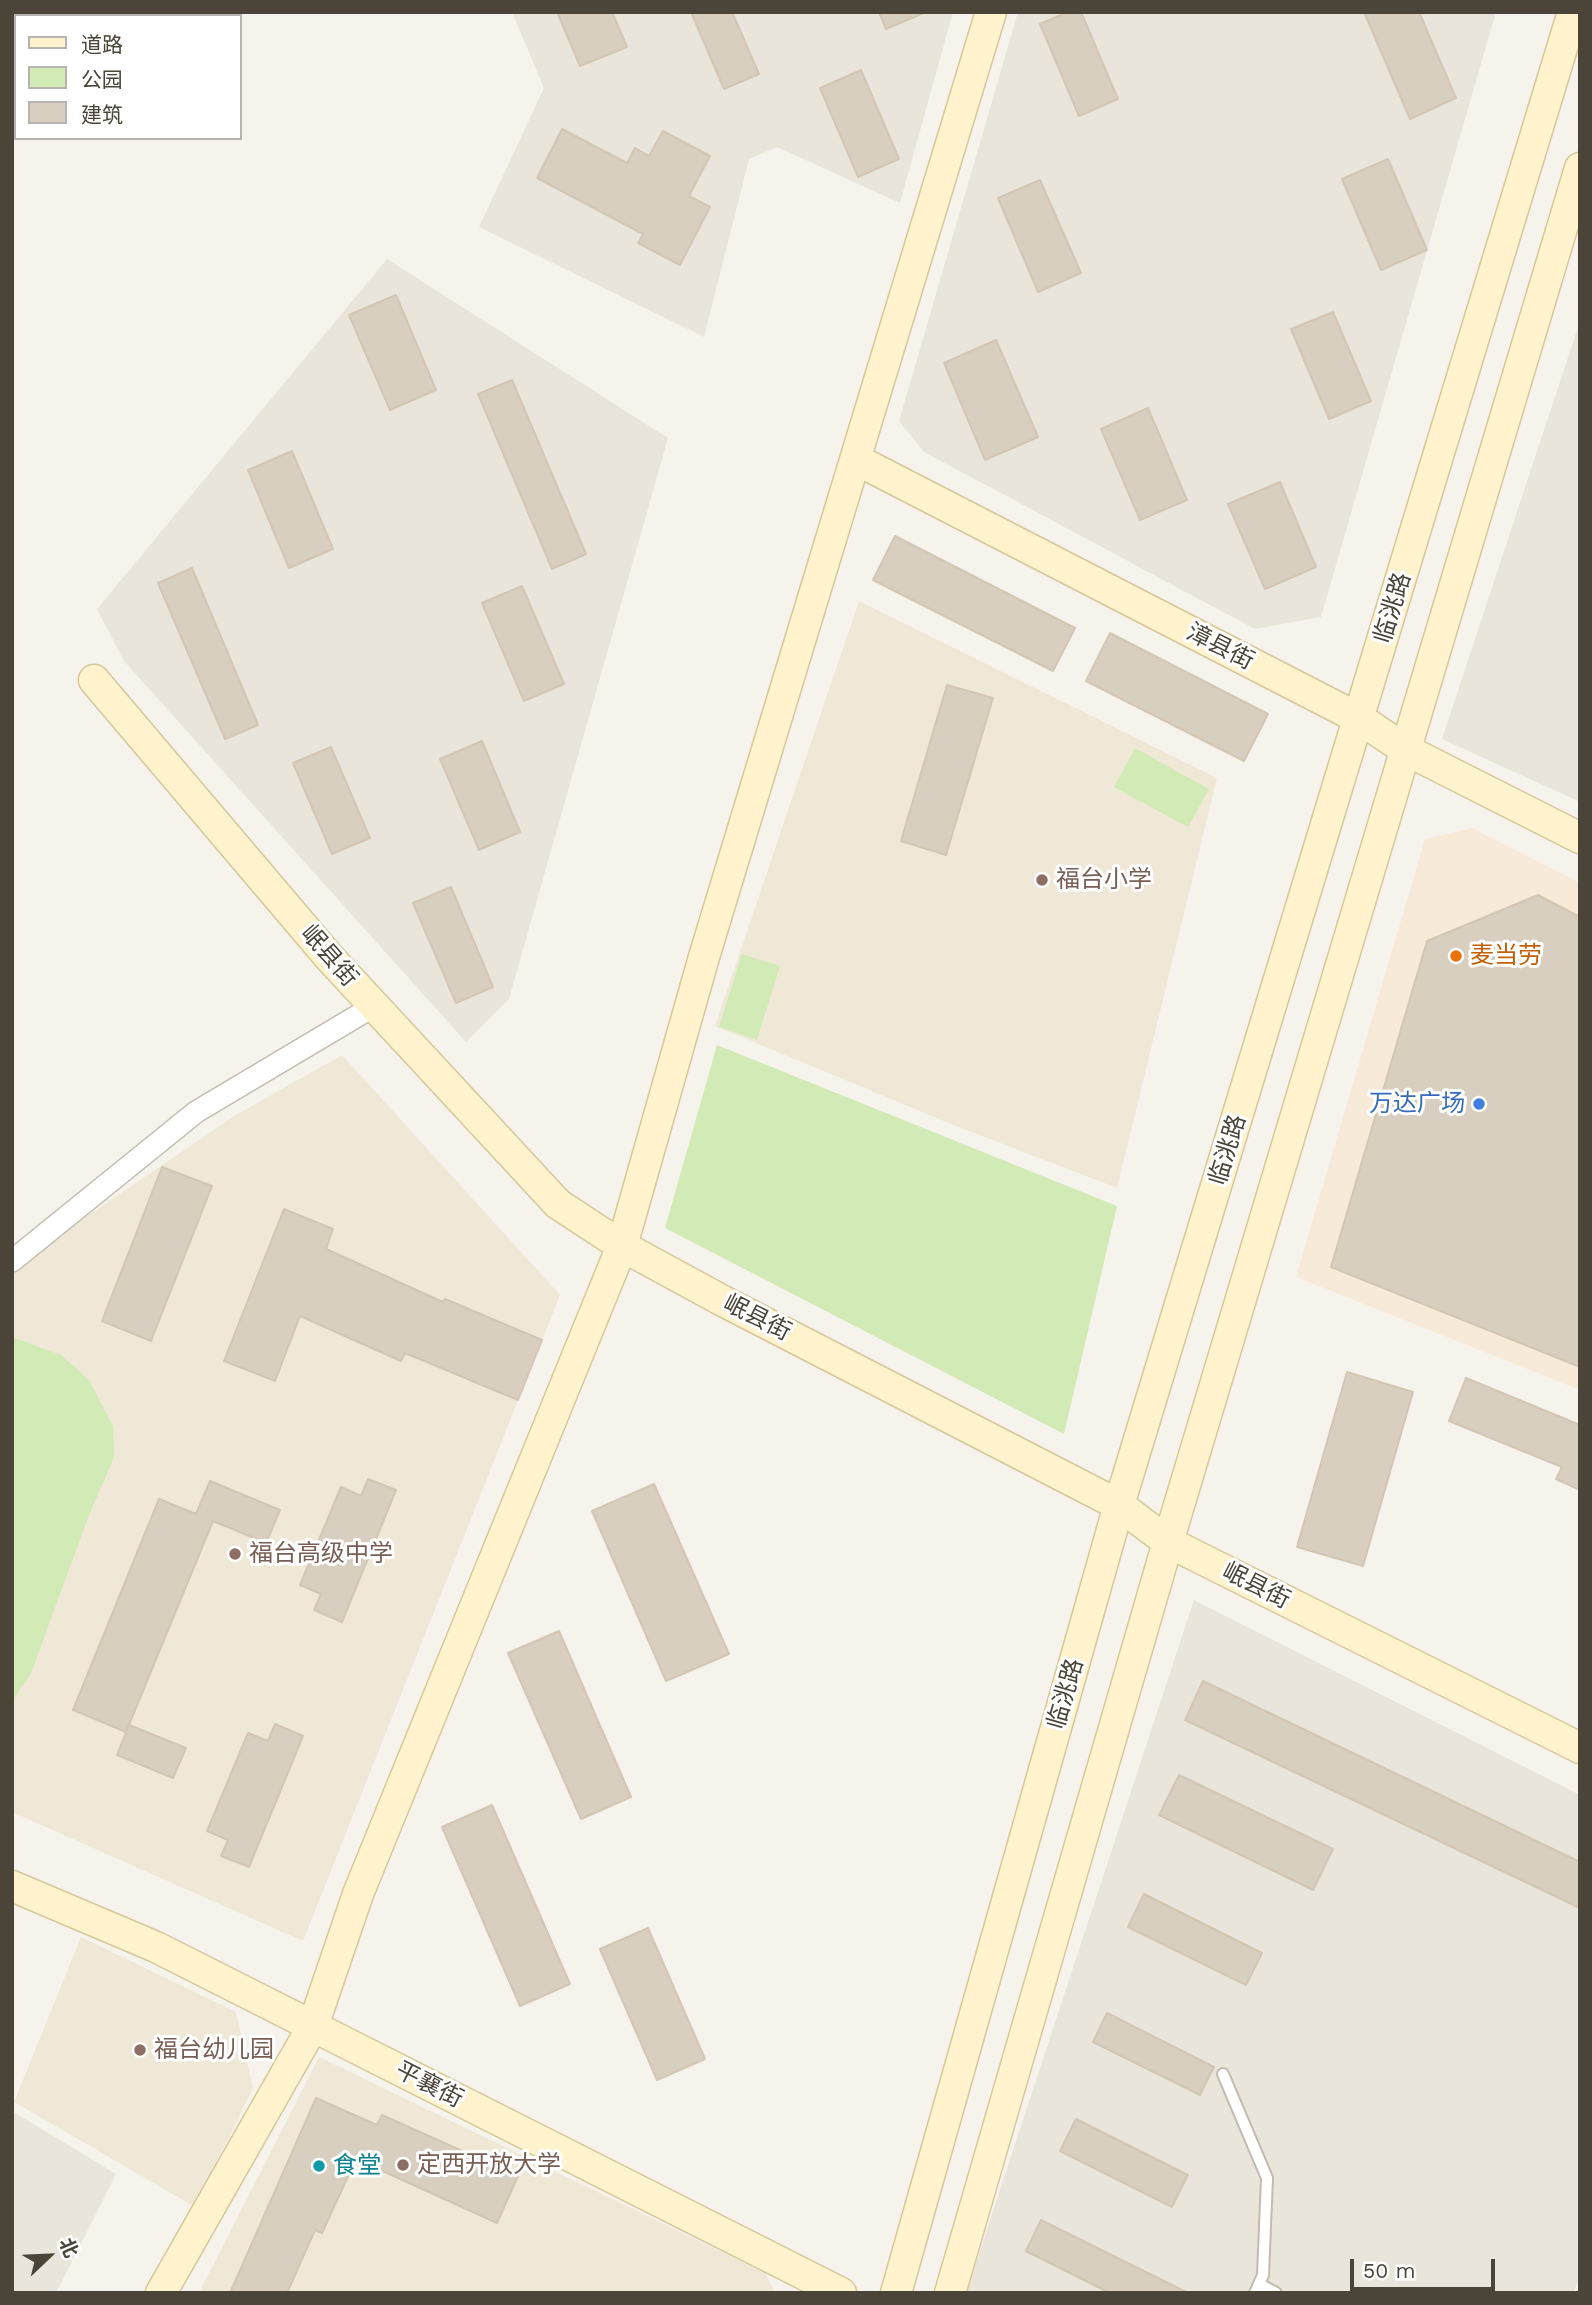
<!DOCTYPE html>
<html>
<head>
<meta charset="utf-8">
<style>
	body { margin:0 }
	#map { position:relative; width:1592px; height:2305px; overflow:hidden; background:#f6f3ec; font-family:"Work Sans","Noto Sans SC",sans-serif }
	canvas { display:block }
	.frame { position:absolute; inset:0; border:14px solid #4b4439; pointer-events:none }
	.legend { position:absolute; left:14px; top:14px; width:228px; height:126px; box-sizing:border-box; background:#fff; border:2px solid #b7b4b0; margin:0; padding:9px 12px; list-style:none; font-size:21px; color:#4b4439 }
	.legend li { display:flex; align-items:center; gap:14px; height:35px }
	.legend b { width:35px; border:2px solid #b7b4b0 }
	.north { position:absolute; left:14px; top:2221px; width:70px; height:70px; -webkit-text-stroke:5px #fff; paint-order:stroke; rotate:67deg; font-size:19px; font-weight:700; line-height:28px; text-align:center; color:#4b4439 }
	.north::after { content:''; display:block; margin:auto; width:24px; height:32px; background:#4b4439; clip-path:polygon(50% 0,100% 100%,50% 72%,0 100%) }
	.scale { position:absolute; left:1350px; top:2259px; width:145px; height:32px; box-sizing:border-box; border:4px solid #4b4439; border-top:0; padding-left:9px; font-size:21px; line-height:24px; white-space:nowrap; color:#4b4439; -webkit-text-stroke:5px #fff; paint-order:stroke }
</style>
</head>
<body>
<div id="map">
<canvas width="1592" height="2305"></canvas>
<div class="frame"></div>
<ul class="legend">
<li><b style="height:9px;background:#fff3cd"></b>道路</li>
<li><b style="height:19px;background:#d2eab5"></b>公园</li>
<li><b style="height:19px;background:#d8cfc1"></b>建筑</li>
</ul>
<div class="north">北</div>
<div class="scale">50 m</div>
</div>
<script>
const context = document.querySelector('canvas').getContext('2d');
context.lineJoin = 'round';
function fillPath(path, color) { context.fillStyle = color; context.fill(path, 'evenodd'); }
function trace(path, color, width, dash) { context.strokeStyle = color; context.lineWidth = width; context.lineCap = dash ? 'butt' : 'round'; context.setLineDash(dash || []); context.stroke(path); }
function write(font, color, halo, rows, align = 'center') {
  context.font = font + ' "Work Sans","Noto Sans SC",sans-serif'; context.lineWidth = 6; context.setLineDash([]); context.textBaseline = 'middle'; context.strokeStyle = halo; context.fillStyle = color; for (const [text, x, y, turn = 0] of rows) {
    context.save(); context.translate(x, y); context.rotate((+turn || 0) * Math.PI / 180); context.textAlign = isNaN(turn) ? turn : align; if (halo) context.strokeText(text, 0, 0); context.fillText(text, 0, 0); context.restore();
  }
}
fillPath(new Path2D(`
	M 512,12 L 953,12 L 900,203 L 777,147 L 749,159 L 704,337 L 479,227 L 544,88 Z
	M 1018,12 L 1496,12 L 1321,617 L 1255,629 L 924,452 L 899,421 Z
	M 387,259 L 668,438 L 509,999 L 466,1042 L 124,661 L 97,609 Z
	M 1580,321 L 1580,802 L 1442,739 Z
	M 1194,1600 L 1580,1795 L 1580,2277 L 1573,2293 L 966,2293 Z
	M 12,2111 L 116,2174 L 56,2293 L 12,2293 Z`), '#eae5da');
fillPath(new Path2D(`
	M 1472,828 L 1580,883 L 1580,1390 L 1296,1277 L 1425,839 Z`), '#f7ead8');
fillPath(new Path2D(`
	M 859,601 L 1217,778 L 1117,1188 L 951,1124 L 715,1026 Z
	M 342,1055 L 560,1295 L 303,1941 L 12,1812 L 12,1267 L 236,1115 Z
	M 81,1937 L 236,2012 L 253,2088 L 195,2207 L 14,2102 Z
	M 319,2057 L 765,2273 L 775,2293 L 199,2293 Z`), '#efe8d6');
fillPath(new Path2D(`
	M 1135,748 L 1209,789 L 1188,827 L 1114,787 Z
	M 742,954 L 780,966 L 757,1040 L 719,1027 Z
	M 717,1045 L 1117,1206 L 1064,1434 L 665,1228 Z
	M 12,1337 L 61,1355 L 89,1380 L 113,1426 L 114,1457 L 89,1515 L 31,1673 L 12,1701 Z`), '#d2eab5');
const building = new Path2D(`
	M 557,12 L 612,12 L 627,47 L 580,66 Z
	M 691,12 L 732,12 L 759,74 L 724,89 Z
	M 879,12 L 926,12 L 886,29 Z
	M 1068,12 L 1081,12 L 1118,99 L 1079,116 L 1040,24 Z
	M 1364,12 L 1419,12 L 1456,98 L 1410,119 Z
	M 861,70 L 899,159 L 858,177 L 820,88 Z
	M 562,129 L 627,163 L 635,148 L 649,156 L 663,131 L 710,156 L 689,196 L 710,207 L 680,265 L 638,243 L 643,234 L 537,178 Z
	M 1388,159 L 1427,250 L 1381,270 L 1342,179 Z
	M 1040,180 L 1081,273 L 1038,292 L 998,198 Z
	M 396,295 L 436,390 L 390,410 L 349,315 Z
	M 1333,312 L 1371,401 L 1329,419 L 1291,329 Z
	M 996,340 L 1038,437 L 985,460 L 944,363 Z
	M 512,380 L 586,554 L 552,569 L 478,394 Z
	M 1148,408 L 1187,500 L 1140,520 L 1101,429 Z
	M 292,451 L 333,549 L 289,568 L 248,470 Z
	M 1280,482 L 1316,567 L 1265,589 L 1228,504 Z
	M 895,536 L 1075,628 L 1053,671 L 873,580 Z
	M 192,568 L 258,725 L 225,739 L 158,583 Z
	M 522,586 L 564,684 L 524,701 L 482,603 Z
	M 1110,633 L 1268,714 L 1244,761 L 1086,681 Z
	M 947,685 L 993,698 L 946,855 L 901,841 Z
	M 482,741 L 520,832 L 479,850 L 440,759 Z
	M 331,747 L 370,838 L 332,854 L 293,763 Z
	M 451,887 L 493,987 L 456,1003 L 413,903 Z
	M 1538,895 L 1580,917 L 1580,1367 L 1331,1267 L 1427,941 Z
	M 162,1167 L 212,1186 L 151,1341 L 102,1321 Z
	M 284,1209 L 333,1229 L 326,1249 L 443,1302 L 445,1299 L 542,1340 L 518,1400 L 405,1353 L 401,1361 L 300,1316 L 275,1381 L 224,1361 Z
	M 1347,1372 L 1413,1392 L 1363,1566 L 1297,1547 Z
	M 1466,1378 L 1580,1425 L 1580,1490 L 1556,1479 L 1562,1467 L 1449,1421 Z
	M 368,1479 L 396,1490 L 342,1622 L 314,1610 L 321,1594 L 300,1585 L 341,1487 L 361,1496 Z
	M 210,1481 L 280,1510 L 266,1543 L 213,1521 L 126,1732 L 73,1710 L 159,1499 L 196,1514 Z
	M 654,1484 L 729,1654 L 666,1681 L 592,1511 Z
	M 559,1631 L 631,1797 L 581,1819 L 508,1653 Z
	M 1203,1681 L 1580,1862 L 1580,1908 L 1185,1720 Z
	M 275,1724 L 303,1736 L 249,1867 L 221,1856 L 228,1840 L 207,1831 L 248,1733 L 268,1741 Z
	M 129,1725 L 186,1748 L 173,1778 L 117,1755 Z
	M 1179,1775 L 1333,1849 L 1313,1890 L 1159,1815 Z
	M 492,1805 L 570,1984 L 520,2006 L 442,1827 Z
	M 1144,1894 L 1262,1953 L 1246,1985 L 1128,1927 Z
	M 648,1928 L 705,2059 L 657,2080 L 600,1949 Z
	M 1107,2013 L 1214,2067 L 1200,2095 L 1093,2042 Z
	M 316,2098 L 377,2125 L 382,2115 L 518,2176 L 497,2223 L 356,2159 L 322,2233 L 315,2230 L 287,2293 L 230,2293 Z
	M 1076,2119 L 1188,2175 L 1172,2207 L 1060,2151 Z
	M 1041,2220 L 1188,2293 L 1110,2293 L 1026,2251 Z`);
fillPath(building, '#d8cfc1');
trace(building, '#d3c7b4', 2);
const lane = new Path2D(`
	M 1223,2074 L 1267,2178 L 1263,2275 L 1255,2293
	M 1259,2284 L 1276,2293`);
const street = new Path2D(`
	M 46,16 L 48,12
	M 12,65 L 16,60
	M 12,1261 L 196,1112 L 374,1006`);
const secondary = new Path2D(`
	M 857,460 L 1360,719 L 1406,750 L 1580,838
	M 94,680 L 329,957 L 558,1204 L 622,1246 L 723,1301 L 1119,1505 L 1168,1542 L 1580,1748
	M 12,1886 L 156,1947 L 841,2293
	M 161,2293 L 313,2026 L 358,1894 L 622,1246 L 704,957 L 991,12
	M 896,2293 L 1119,1505 L 1573,12
	M 950,2293 L 1168,1542 L 1580,168`);
trace(lane, '#c2bbae', 14);
trace(street, '#c2bbae', 24);
trace(secondary, '#d6c79b', 33);
trace(lane, '#fff', 10);
trace(street, '#fff', 21);
trace(secondary, '#fff3cd', 30);
for (const [x, y, r, color] of [
	[1042,880,7,"#8d6e63"],
	[1456,956,7,"#e8710a"],
	[1479,1104,7,"#3f7fe0"],
	[235,1554,7,"#8d6e63"],
	[140,2050,7,"#8d6e63"],
	[403,2165,7,"#8d6e63"],
	[319,2166,7,"#0f9aa8"]
]) { const dot = new Path2D(); dot.arc(x, y, r, 0, 2 * Math.PI); context.fillStyle = color; context.fill(dot); trace(dot, '#fff', 2.5); }
write('24px', '#4b4439', '#fff', [
	["临洮路",1393,608,-73],
	["漳县街",1220,647,27],
	["岷县街",329,956,49],
	["临洮路",1228,1150,-73],
	["岷县街",757,1318,27],
	["岷县街",1256,1586,27],
	["临洮路",1066,1694,-74],
	["平襄街",429,2085,27]
]);
write('24px', '#785e54', '#fff', [
	["福台小学",1056,880],
	["福台高级中学",249,1554],
	["福台幼儿园",154,2050],
	["定西开放大学",417,2165]
], 'left');
write('24px', '#c56008', '#fff', [
	["麦当劳",1470,956]
], 'left');
write('24px', '#366cbe', '#fff', [
	["万达广场",1465,1104]
], 'right');
write('24px', '#0d838f', '#fff', [
	["食堂",333,2166]
], 'left');
</script>
</body>
</html>
